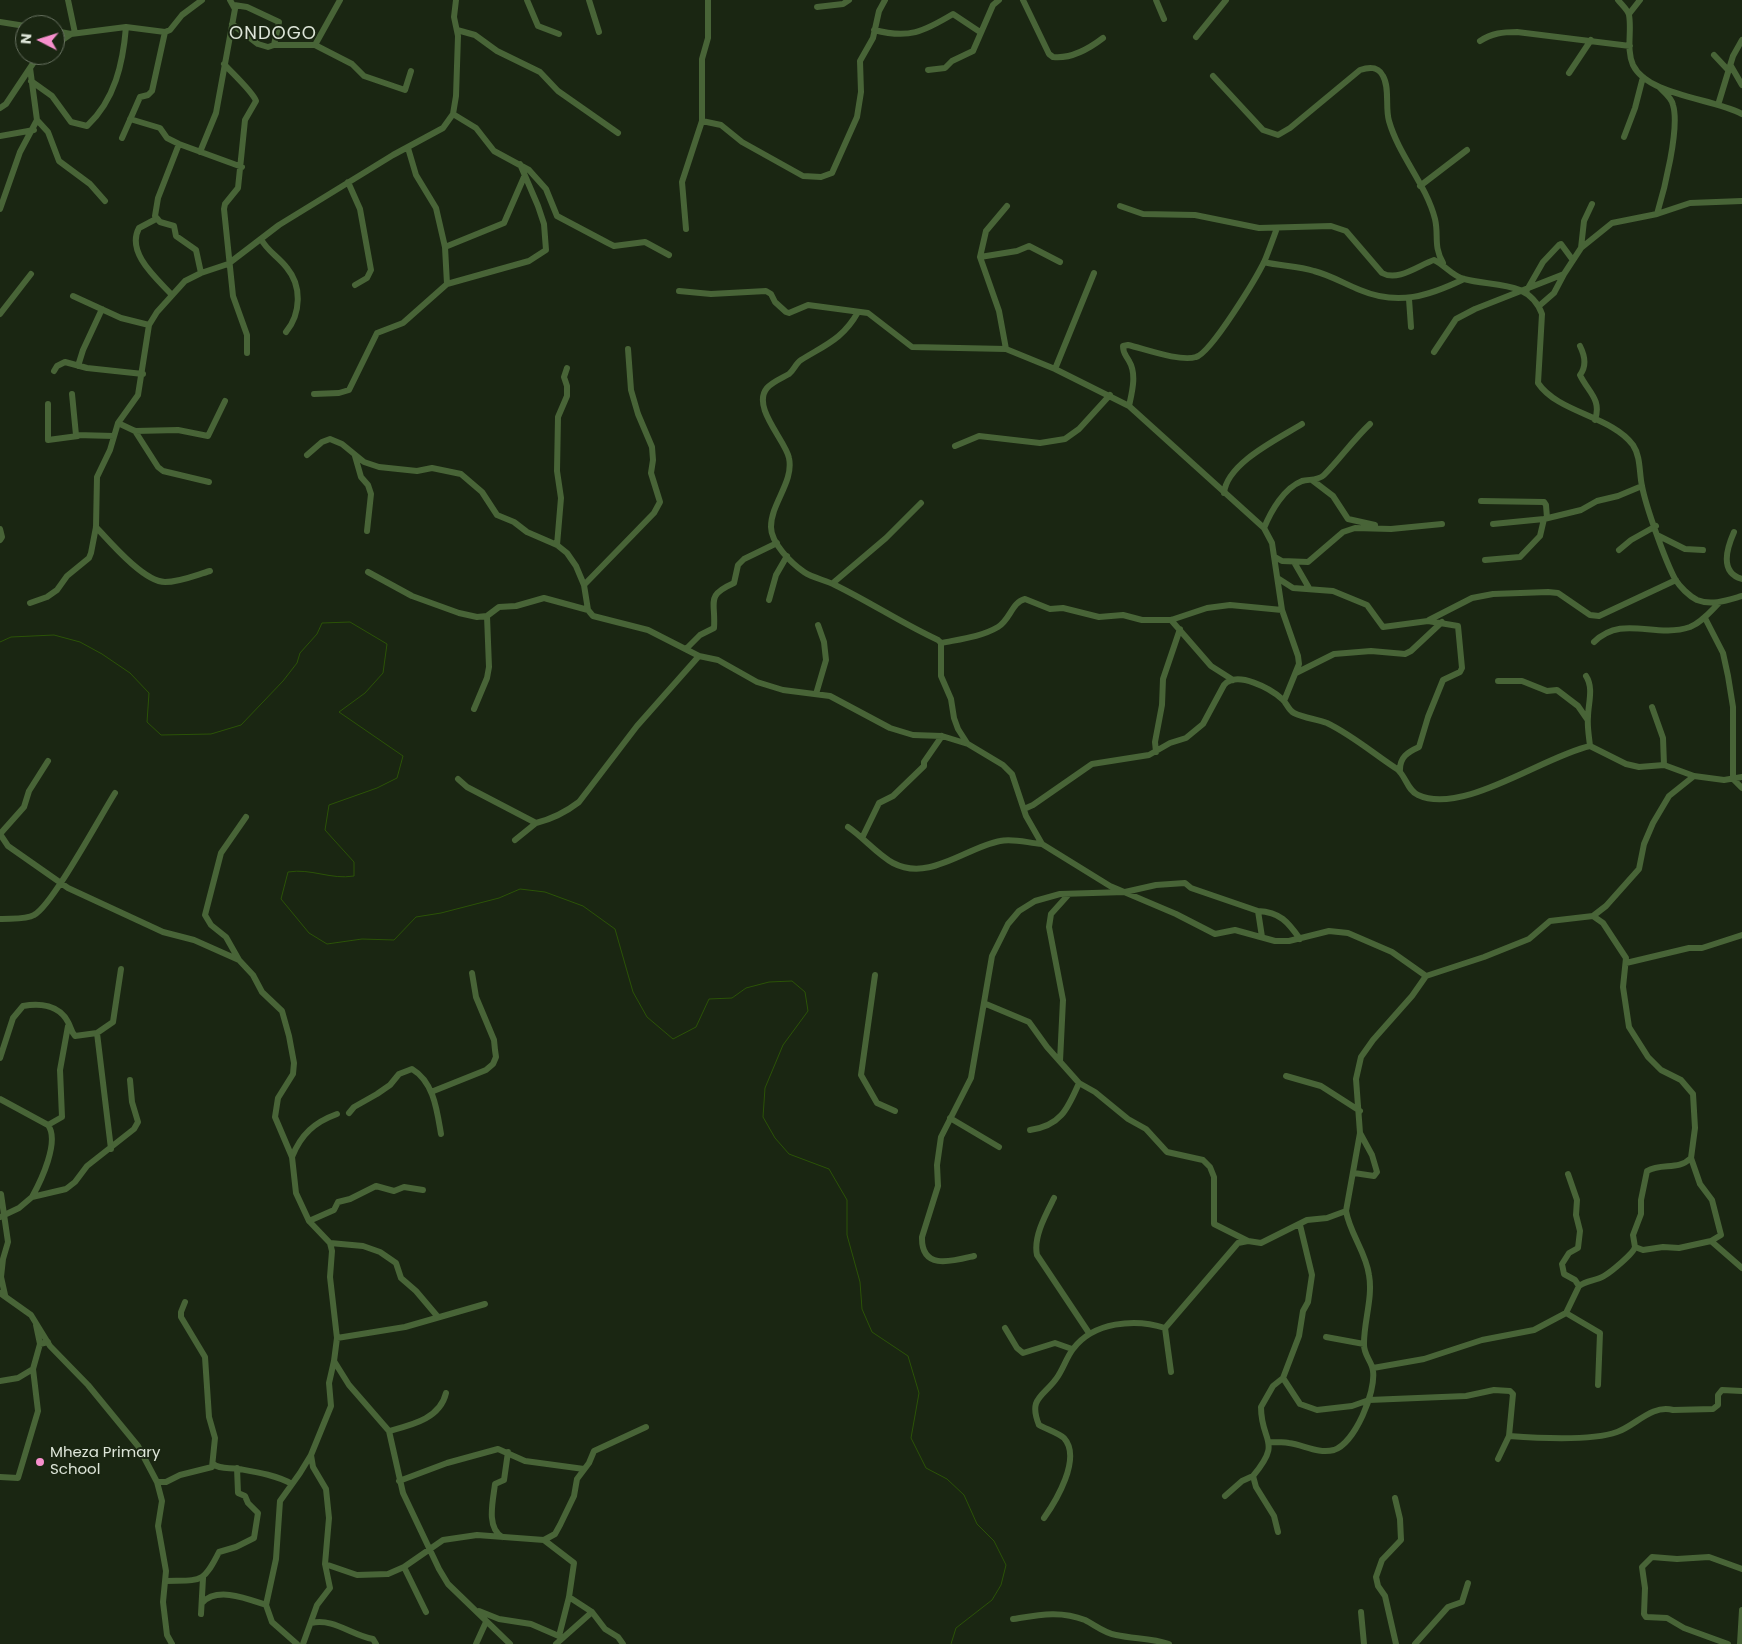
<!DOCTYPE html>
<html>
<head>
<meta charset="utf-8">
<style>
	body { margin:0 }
	#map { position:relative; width:1742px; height:1644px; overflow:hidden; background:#1a2612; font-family:Poppins,sans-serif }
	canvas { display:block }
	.north { position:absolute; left:15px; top:15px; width:50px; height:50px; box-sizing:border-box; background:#1a2612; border:1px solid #687261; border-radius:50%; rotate:275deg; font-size:14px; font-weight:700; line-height:20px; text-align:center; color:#dde5d8 }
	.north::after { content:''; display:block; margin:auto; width:18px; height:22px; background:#f790cd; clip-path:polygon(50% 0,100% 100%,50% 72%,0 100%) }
</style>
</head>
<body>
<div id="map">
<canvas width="1742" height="1644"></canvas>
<div class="north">N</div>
</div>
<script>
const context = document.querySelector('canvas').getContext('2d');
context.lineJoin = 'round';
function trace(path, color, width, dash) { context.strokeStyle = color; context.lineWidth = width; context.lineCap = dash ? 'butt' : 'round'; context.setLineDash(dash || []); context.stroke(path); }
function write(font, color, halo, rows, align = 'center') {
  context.font = font + ' Poppins,sans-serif'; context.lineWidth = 4; context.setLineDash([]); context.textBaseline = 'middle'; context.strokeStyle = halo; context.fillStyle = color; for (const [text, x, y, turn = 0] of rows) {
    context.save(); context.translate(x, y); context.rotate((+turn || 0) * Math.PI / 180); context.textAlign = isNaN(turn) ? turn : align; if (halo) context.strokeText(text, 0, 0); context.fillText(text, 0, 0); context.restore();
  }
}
trace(new Path2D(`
	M 0,642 L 11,637 L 54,635 L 80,642 L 102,654 L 130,673 L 149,693 L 147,722 L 161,735 L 211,734 L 241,725 L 283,681 L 297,663 L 300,653 L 317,634 L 322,623 L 350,622 L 387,644 L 383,673 L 365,693 L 339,712 L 403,756 L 397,778 L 377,788 L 329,805 L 325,830 L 354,862 L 354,876 C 331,880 311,868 288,872 L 281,899 L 309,933 L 327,944 L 362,939 L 394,940 L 416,917 L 441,913 L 499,898 L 520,889 L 545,892 L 583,906 L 615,929 L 633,992 L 647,1017 L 673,1039 L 696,1027 L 709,999 L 732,998 L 746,988 L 769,982 L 792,981 L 805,992 L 808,1011 L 783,1045 L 765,1088 L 763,1117 L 775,1138 L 789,1154 L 829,1169 L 847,1200 L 847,1235 L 860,1282 L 862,1309 L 872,1332 L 908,1356 L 919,1393 L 911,1438 L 926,1468 L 947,1479 L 964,1495 L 977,1524 L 994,1541 L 1006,1565 L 1001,1585 L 992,1600 L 956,1628 L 951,1644`), '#2b5307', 1);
trace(new Path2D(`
	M 68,0 L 75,33
	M 527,0 L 538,26 L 559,34
	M 589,0 L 599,32
	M 1023,0 L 1049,54 L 1053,57 C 1071,59 1090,48 1103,38
	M 1156,0 L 1164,19
	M 1618,0 C 1621,4 1628,10 1629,15 C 1632,31 1626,49 1633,65 C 1648,96 1713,98 1742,114
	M 234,5 L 247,7 L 279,22 L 274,45
	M 817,7 L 843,4 L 849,0
	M 1629,14 L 1640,0
	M 0,22 L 25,26
	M 232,24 L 258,44 L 268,47 L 274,45 L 315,45 L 352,64 L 364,76 L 405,90 L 411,71
	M 457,30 L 475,35 L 497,51 L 540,72 L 558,91 L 618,133
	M 874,30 C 909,39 923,32 953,14 L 980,32
	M 55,31 L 71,34 L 126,27 L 165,32 L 170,30 L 182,15 L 202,0
	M 1196,37 L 1226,0
	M 1480,41 C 1492,33 1503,32 1517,32 L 1630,46
	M 55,45 L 71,34
	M 315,45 L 340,0
	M 1714,55 L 1729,71
	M 224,64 C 232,73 253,92 256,101 L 245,120 L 238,188 L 225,204 L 224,209 L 233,296 L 247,335 L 247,353
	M 1731,66 L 1742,85
	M 928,70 L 945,68 L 952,61 L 973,51 L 993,5 L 999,0
	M 1569,73 L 1591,40
	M 1213,76 L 1263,130 L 1278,135 L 1290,128 L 1360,70 C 1369,67 1378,66 1383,76 C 1390,88 1385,108 1389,121 C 1399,156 1426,184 1435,219 C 1439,236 1433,245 1443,263
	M 31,81 L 52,96 L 71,122 L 87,126 C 115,100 123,63 126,27
	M 1718,105 L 1733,56 L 1742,40
	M 0,108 L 6,104 L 30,68
	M 453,114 L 476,128 L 494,151 L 529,170 L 546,189 L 557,216 L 608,243 L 614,246 L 645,242 L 669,255
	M 130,119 L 160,128 L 167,138 L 179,144 L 242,167
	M 37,120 L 48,132 L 59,161 L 90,184 L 105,201
	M 702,121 L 721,125 L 742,142 L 803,176 L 821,177 L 832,173 L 857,117 L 861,92 L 860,61 L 873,38 L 879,11 L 885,0
	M 0,136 L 34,130
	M 1624,137 L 1635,108 L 1643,77
	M 122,138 L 140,97 L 148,95 L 152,91 L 165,32
	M 179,144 L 158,198 L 155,216 L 160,222 L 174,226 L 176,236 L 196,250 L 201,273
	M 200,152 L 216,113 L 235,9 L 230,0
	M 348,182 L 360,209 L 371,270 L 367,278 L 355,285
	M 1420,186 L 1467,150
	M 1120,206 L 1143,214 L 1195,215 L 1259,228 L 1331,226 L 1346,231 L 1382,273 C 1398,282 1419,265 1434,260 C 1445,265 1452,276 1464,279 C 1492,287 1529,279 1542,314 L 1538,383 C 1558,413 1612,416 1633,445 C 1641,457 1639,473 1642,486 C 1646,507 1665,560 1675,579 C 1680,587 1689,596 1697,600 C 1712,606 1728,600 1742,596
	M 0,209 L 20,152 L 37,120 L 30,68 L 36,59 L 41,55
	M 1657,214 C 1664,191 1680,128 1673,105 C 1672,98 1664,92 1659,87
	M 156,219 L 139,228 C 126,252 155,277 171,294
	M 686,229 L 682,182 L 702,121 L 702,59 L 708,38 L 708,0
	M 261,239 C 267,251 279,257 287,268 C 302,286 301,314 286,332
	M 445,247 L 504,223 L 524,177
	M 1581,248 L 1584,221 L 1592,204
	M 980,257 L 1017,251 L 1029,246 L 1060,262
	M 1264,262 C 1280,266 1298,266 1314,271 C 1330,275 1345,284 1360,290 C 1398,306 1429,296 1464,279
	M 447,284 L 529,261 L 546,250 L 544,224 L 538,206 L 520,164
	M 1527,290 L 1543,262 L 1559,245 L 1561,244 L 1572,259
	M 679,291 L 711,294 L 766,291 L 771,294 L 775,302 L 786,312 L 789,313 L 808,305 L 868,313 L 912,347 L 1006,349 L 1055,369 L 1129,406 L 1264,528 L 1272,543 L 1282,610 L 1298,656 L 1299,664 L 1284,701
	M 73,296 L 121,318 L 149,325
	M 1409,299 L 1411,327
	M 1539,306 L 1554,293 L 1564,274
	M 858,312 C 843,339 825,345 801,360 C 796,363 794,370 789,374 C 782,378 772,382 767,388 C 751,407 786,441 789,458 C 794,482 771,503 771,527 C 771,543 791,563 804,572 C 813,578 825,580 835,585 C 870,602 903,624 938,640 L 941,643 L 941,676 L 951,699 L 954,718 L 958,729 L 967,743
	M 0,314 L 31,274
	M 1580,346 C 1585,356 1587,366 1580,375 C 1588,392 1602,399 1595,420
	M 1006,349 L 999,311 L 980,257 L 986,231 L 1007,206
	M 1434,352 L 1456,319 L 1475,309 L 1564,274 L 1581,248 L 1612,223 L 1657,214 L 1690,203 L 1742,201
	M 78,366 L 83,350 L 102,309
	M 1055,369 L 1094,273
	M 54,371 L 57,366 L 65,362 L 87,368 L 143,374
	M 72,394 L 76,435 L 114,436
	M 314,394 L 339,393 L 349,390 L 377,333 L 403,323 L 447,284 L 445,247 L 436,208 L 416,175 L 408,148
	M 48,404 L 48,440 L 78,436
	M 1129,406 C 1132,392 1137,374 1129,361 C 1126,355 1123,354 1123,346 L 1128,345 C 1145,349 1180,362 1196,357 C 1211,353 1257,277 1265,260 C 1269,250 1273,239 1277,228
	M 118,423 L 135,431 L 178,430 L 208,436 L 225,401
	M 135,431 L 158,467 L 163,471 L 209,482
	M 955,446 L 979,436 L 1040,443 L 1065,439 L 1079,429 L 1110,395
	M 307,455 L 322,442 L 330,439 L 342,444 L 364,462 L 379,467 L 417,471 L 432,468 L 461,474 L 482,492 L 497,515 L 514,522 L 527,532 L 557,545 L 567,553 L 576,566 L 584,585 L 588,610 L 593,616 L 648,630 L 699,656 L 718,660 L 757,682 L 783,690 L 830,696 L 890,728 L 913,735 L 942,736 L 968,744 L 1003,765 L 1012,774 L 1026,816 L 1042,844 L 1110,886 L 1176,914 L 1215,934 L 1235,930 L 1275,941 L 1289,941 L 1329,931 L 1348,933 L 1392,952 L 1426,976
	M 355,456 L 361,477 L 368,485 L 371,494 L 367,531
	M 1312,480 L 1333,496 L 1348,519 L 1375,525
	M 1224,493 C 1227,463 1278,439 1302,424
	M 1481,501 L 1544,502 L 1546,505 L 1547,518
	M 1493,524 L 1544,519 L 1581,510 L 1597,501 L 1618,496 L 1642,486
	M 96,527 C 110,542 144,582 165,582 C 180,582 196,575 210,571
	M 1264,528 C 1271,511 1284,488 1302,481 C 1309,479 1318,481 1324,475 C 1340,459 1353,440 1370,424
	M 0,529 L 2,537 L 0,540
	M 1734,532 C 1727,548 1719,572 1742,579
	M 1659,536 L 1685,549 L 1703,550
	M 557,545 L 561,498 L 557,471 L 558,417 L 567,396 L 567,386 L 564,377 L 567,368
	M 1619,550 L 1631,540 L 1656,526
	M 1275,557 L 1282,561 L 1308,562 L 1343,532 L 1355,528 L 1391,529 L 1442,524
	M 1485,560 L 1520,557 L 1540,536 L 1544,519
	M 1294,562 L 1309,588
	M 368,572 L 412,596 L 459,613 L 477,617 L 487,616 L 499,607 L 516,606 L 544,598 L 588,610
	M 1279,579 L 1293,588 L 1333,591 L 1367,605 L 1383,627 L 1428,621 L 1458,626 L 1462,668 L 1460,672 L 1443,680 L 1428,717 L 1419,747 C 1408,752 1399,757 1400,772
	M 833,583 L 886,538 L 921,503
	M 584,585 L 654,513 L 660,502 L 651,473 L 653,460 L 652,447 L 638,414 L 631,390 L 628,349
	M 769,600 L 776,575 L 787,556
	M 30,603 L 47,597 L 57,590 L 67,576 L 89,558 L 91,553 L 96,527 L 97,477 L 110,450 L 118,423 L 138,395 L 149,325 L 157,312 L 185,281 L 201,273 L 228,264 L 279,225 L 393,155 L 443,128 L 453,114 L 456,96 L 458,36 L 454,17 L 456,0
	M 1705,618 L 1723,653 L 1728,676 L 1733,707 L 1733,779 L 1742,788
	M 1171,620 L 1211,666 L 1233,680
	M 1429,620 L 1472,598 L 1493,594 L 1548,592 L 1558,593 L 1590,615 L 1599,616 L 1676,580
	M 1594,642 C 1623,614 1654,639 1690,627 C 1702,622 1711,611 1720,602
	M 941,643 C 961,639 981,637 998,627 C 1010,620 1012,602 1025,599 L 1050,609 L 1063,608 L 1099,617 L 1123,615 L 1142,620 L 1171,620 L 1207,608 L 1230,605 L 1282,610
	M 687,648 L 700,635 L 714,628 C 716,601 705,596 734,583 L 738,565 L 744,559 L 777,543
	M 1296,673 L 1334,654 L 1371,651 L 1405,654 L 1411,651 L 1442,622
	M 1586,676 C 1594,688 1588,704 1588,717 C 1587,726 1589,736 1590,746
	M 1498,681 L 1522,681 L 1547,691 L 1557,690 L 1578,706 L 1587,719
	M 816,694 L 826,660 L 824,642 L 818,625
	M 1652,707 L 1663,738 L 1664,765
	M 474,709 L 487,678 L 489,667 L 487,616
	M 1156,752 L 1155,742 L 1162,705 L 1163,679 L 1180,629
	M 48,761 L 29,791 L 24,807 L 0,834 L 8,846 L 68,888 L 163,932 L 194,940 L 239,960
	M 458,779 L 467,787 L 536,823 C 552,819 566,812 579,802 L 637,726 L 699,656
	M 1024,809 L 1033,805 L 1092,764 L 1149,755 L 1170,743 L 1186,738 L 1203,724 L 1224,685 C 1237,670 1271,689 1282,699 C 1287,703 1288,710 1294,713 C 1304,718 1316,719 1327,723 C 1352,735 1374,754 1397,769 C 1406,776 1407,790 1418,795 C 1462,816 1544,756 1590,746 L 1626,764 L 1639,767 L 1664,765 L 1694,776
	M 246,817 L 221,853 L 205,915 L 211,925 L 226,937 L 239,960 L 253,975 L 262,992 L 282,1011 L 289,1036 L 294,1063 L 293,1074 L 278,1098 L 275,1117 L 292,1157 L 296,1193 L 309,1221 L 330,1243 L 332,1251 L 330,1277 L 337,1338 L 334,1361 L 349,1385 L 389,1431 L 403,1493 L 439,1569 L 448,1584 L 510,1644
	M 848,827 C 863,837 878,855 893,863 C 929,882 965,848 1000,841 C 1013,838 1028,843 1042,844
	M 863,836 L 879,803 L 893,796 L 924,766 L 924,762 L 942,736
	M 515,840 L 536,823
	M 1258,911 C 1280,912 1288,922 1300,939
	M 1593,916 L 1603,923 L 1626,958 L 1623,987 L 1629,1027 L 1648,1057 L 1661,1070 L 1681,1080 L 1693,1094 L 1695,1128 L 1691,1158 C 1678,1171 1662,1162 1647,1171 L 1641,1200 L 1641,1214 L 1633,1235 L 1635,1247 L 1643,1250 L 1663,1247 L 1679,1248 L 1711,1241 L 1742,1268
	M 0,919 C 10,918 26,920 34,915 C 52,906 101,815 115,793
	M 1626,963 L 1689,948 L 1702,948 L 1742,935
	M 875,975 L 861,1075 L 877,1103 L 895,1111
	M 986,1004 L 1029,1022 L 1047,1047 L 1079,1083 L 1095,1092 L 1128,1119 L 1146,1129 L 1167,1152 L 1203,1160 L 1210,1167 L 1214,1177 L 1214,1224 L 1248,1241
	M 0,1058 L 13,1018 L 23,1006 C 40,1003 59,1005 68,1022 C 71,1027 71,1032 75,1036 L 97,1033
	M 1060,1061 L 1063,1000 L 1049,927 L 1051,914 L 1069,894
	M 1286,1076 L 1321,1086 L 1360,1111
	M 431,1092 L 486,1070 L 493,1064 L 496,1057 L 495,1050 L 494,1040 L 476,997 L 472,973
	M 0,1099 L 48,1125 C 60,1141 41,1181 32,1197
	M 349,1113 L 354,1107 L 377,1094 L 390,1085 L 399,1074 L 412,1069 C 434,1082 437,1111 441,1134
	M 950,1118 L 999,1147
	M 48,1125 L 62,1117 L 60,1070 L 68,1026
	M 1030,1130 C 1061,1126 1068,1108 1079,1083
	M 111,1149 L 97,1033 L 113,1022 L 121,969
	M 292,1157 C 301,1134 315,1122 337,1114
	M 1691,1158 L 1700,1184 L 1712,1200 L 1721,1235 L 1711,1241
	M 1354,1173 L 1374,1176 L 1377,1172 L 1372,1155 L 1360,1133
	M 1,1194 L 8,1242 L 3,1259 L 1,1277 L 5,1295
	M 1054,1198 C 1046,1214 1033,1237 1037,1255 L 1089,1333
	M 0,1217 L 19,1208 L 32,1197 L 66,1189 L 75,1182 L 87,1166 L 134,1129 L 138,1122 L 132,1102 L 130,1080
	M 309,1221 L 334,1210 L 338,1202 L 350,1199 L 376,1186 L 394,1191 L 404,1187 L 423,1190
	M 330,1243 L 363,1246 L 380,1252 L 396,1263 L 401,1278 L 416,1291 L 438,1317
	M 974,1256 C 953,1261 921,1271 922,1237 L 938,1186 L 937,1165 L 941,1137 L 971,1078 L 992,956 L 1008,924 L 1019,911 L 1035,901 L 1060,894 L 1125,892 L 1156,885 L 1185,883 L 1191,888 L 1258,911 L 1262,937
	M 1579,1286 C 1587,1280 1596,1281 1604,1276 C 1611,1272 1634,1253 1635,1247
	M 0,1293 L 31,1315 L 50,1346 L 88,1385 L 138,1446 L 157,1482 L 162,1501 L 158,1526 L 166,1571 L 163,1602 L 167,1635 L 172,1644
	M 1566,1313 L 1600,1333 L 1598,1385
	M 36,1325 L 40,1344
	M 1005,1328 L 1017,1348 L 1023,1353 L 1055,1343 L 1072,1349
	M 1165,1328 L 1238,1243 L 1248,1241 L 1261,1243 L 1307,1220 L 1327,1218 L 1346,1211 L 1360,1133 L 1356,1079 L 1361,1057 L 1373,1040 L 1412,996 L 1426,976 L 1484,957 L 1529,939 L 1550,921 L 1593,916 L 1606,906 L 1639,869 L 1644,844 L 1653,823 L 1669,796 L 1694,776 L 1724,780 L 1742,777
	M 1165,1328 L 1171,1372
	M 1326,1337 L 1364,1344
	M 337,1338 L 405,1327 L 485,1304
	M 1373,1368 L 1424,1359 L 1482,1340 L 1534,1330 L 1566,1313 L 1579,1286 L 1575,1280 L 1564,1274 L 1562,1264 L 1569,1253 L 1578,1248 L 1580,1231 L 1576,1215 L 1577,1200 L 1568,1174
	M 1283,1378 L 1300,1404 L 1317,1410 L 1352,1406 L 1369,1400 L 1466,1396 L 1494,1390 L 1510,1391 L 1513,1394 L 1509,1436 L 1498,1459
	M 0,1381 L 18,1378 L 33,1369 L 40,1344 L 48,1342
	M 389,1431 C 411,1425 440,1419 446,1393
	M 1509,1436 C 1536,1438 1592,1441 1617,1432 C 1635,1426 1652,1404 1673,1410 L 1713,1409 L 1718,1405 L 1718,1395 L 1722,1390 L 1742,1391
	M 1270,1442 C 1276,1442 1283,1442 1289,1443 C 1304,1445 1318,1454 1334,1450 C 1355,1443 1376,1392 1373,1371 C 1372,1361 1363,1355 1364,1343 C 1364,1321 1373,1297 1369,1275 C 1366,1252 1350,1234 1346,1211
	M 213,1464 C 221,1470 230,1467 239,1469 C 256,1472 276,1475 292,1484
	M 0,1477 L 18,1478 L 38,1411 L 33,1369
	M 399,1481 L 447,1463 L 498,1449 L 525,1461 L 584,1469
	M 157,1482 L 166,1482 L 180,1475 L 212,1467 L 215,1438 L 209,1417 L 205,1357 L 181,1317 L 181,1312 L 185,1302
	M 1225,1496 L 1242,1481 L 1253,1476
	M 1395,1498 L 1400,1519 L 1401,1540 L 1382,1560 L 1376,1577 L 1378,1586 L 1385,1596 L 1396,1644
	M 1044,1518 C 1056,1501 1082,1458 1064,1438 C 1058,1433 1046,1429 1039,1425 C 1028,1398 1043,1397 1056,1379 C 1063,1370 1066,1358 1073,1349 C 1093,1322 1135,1318 1165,1328
	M 1278,1532 L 1274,1516 L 1256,1487 L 1253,1476 C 1283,1440 1261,1443 1261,1407 L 1273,1386 L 1283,1378 L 1299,1336 L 1303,1311 L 1308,1302 L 1312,1275 L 1300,1225
	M 502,1537 C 486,1527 493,1501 495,1484 L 504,1480 L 508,1452
	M 544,1540 L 555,1534 L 560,1525 L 574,1496 L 577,1479 L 589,1463 L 594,1451 L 646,1427
	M 325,1564 L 357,1575 L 388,1574 L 404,1567 L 443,1540 L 477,1535 L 544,1540 L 574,1563 L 569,1597 L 559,1636
	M 404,1567 L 426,1612
	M 166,1581 C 201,1580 203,1584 219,1552 L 236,1547 L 254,1538 L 258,1513 L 248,1503 L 245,1496 L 238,1493 L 237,1468
	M 569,1597 L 592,1612 L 605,1629 L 618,1637 L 623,1644
	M 202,1603 C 217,1586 248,1599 266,1605 L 272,1622 L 297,1644
	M 266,1605 L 276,1559 L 280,1501 L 300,1473 L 311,1455
	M 479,1611 L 499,1619 L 531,1624 L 561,1637
	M 1361,1612 L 1364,1644
	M 201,1614 L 203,1578
	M 1013,1619 C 1038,1615 1060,1610 1085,1620 C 1095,1625 1104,1633 1116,1635 C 1134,1639 1151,1638 1169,1644
	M 311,1623 C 334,1618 351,1635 373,1639 L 376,1644
	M 303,1644 L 317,1605 L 330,1588 L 325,1564 L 329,1518 L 326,1489 L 313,1467 L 311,1455 L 331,1406 L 329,1383 L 334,1361
	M 476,1644 L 486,1622
	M 556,1644 L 592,1612
	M 1415,1644 L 1448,1607 L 1462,1602 L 1468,1583
	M 1728,1644 L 1684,1628 L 1667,1618 L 1646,1617 L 1644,1614 L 1645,1588 L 1642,1567 L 1652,1557 L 1677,1559 L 1709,1557 L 1742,1569
	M 1740,1644 L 1742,1610`), '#486437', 6);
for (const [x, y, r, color] of [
	[40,1462,5,"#f790cd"]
]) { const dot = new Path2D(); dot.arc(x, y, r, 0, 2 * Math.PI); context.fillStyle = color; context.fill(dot); trace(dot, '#1a2612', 2); }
write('15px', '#dde5d8', '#1a2612', [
	["Mheza Primary",50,1453],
	["School",50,1470]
], 'left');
context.letterSpacing = '1px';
write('18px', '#dde5d8', '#1a2612', [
	["ONDOGO",273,34]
]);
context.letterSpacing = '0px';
</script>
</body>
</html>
